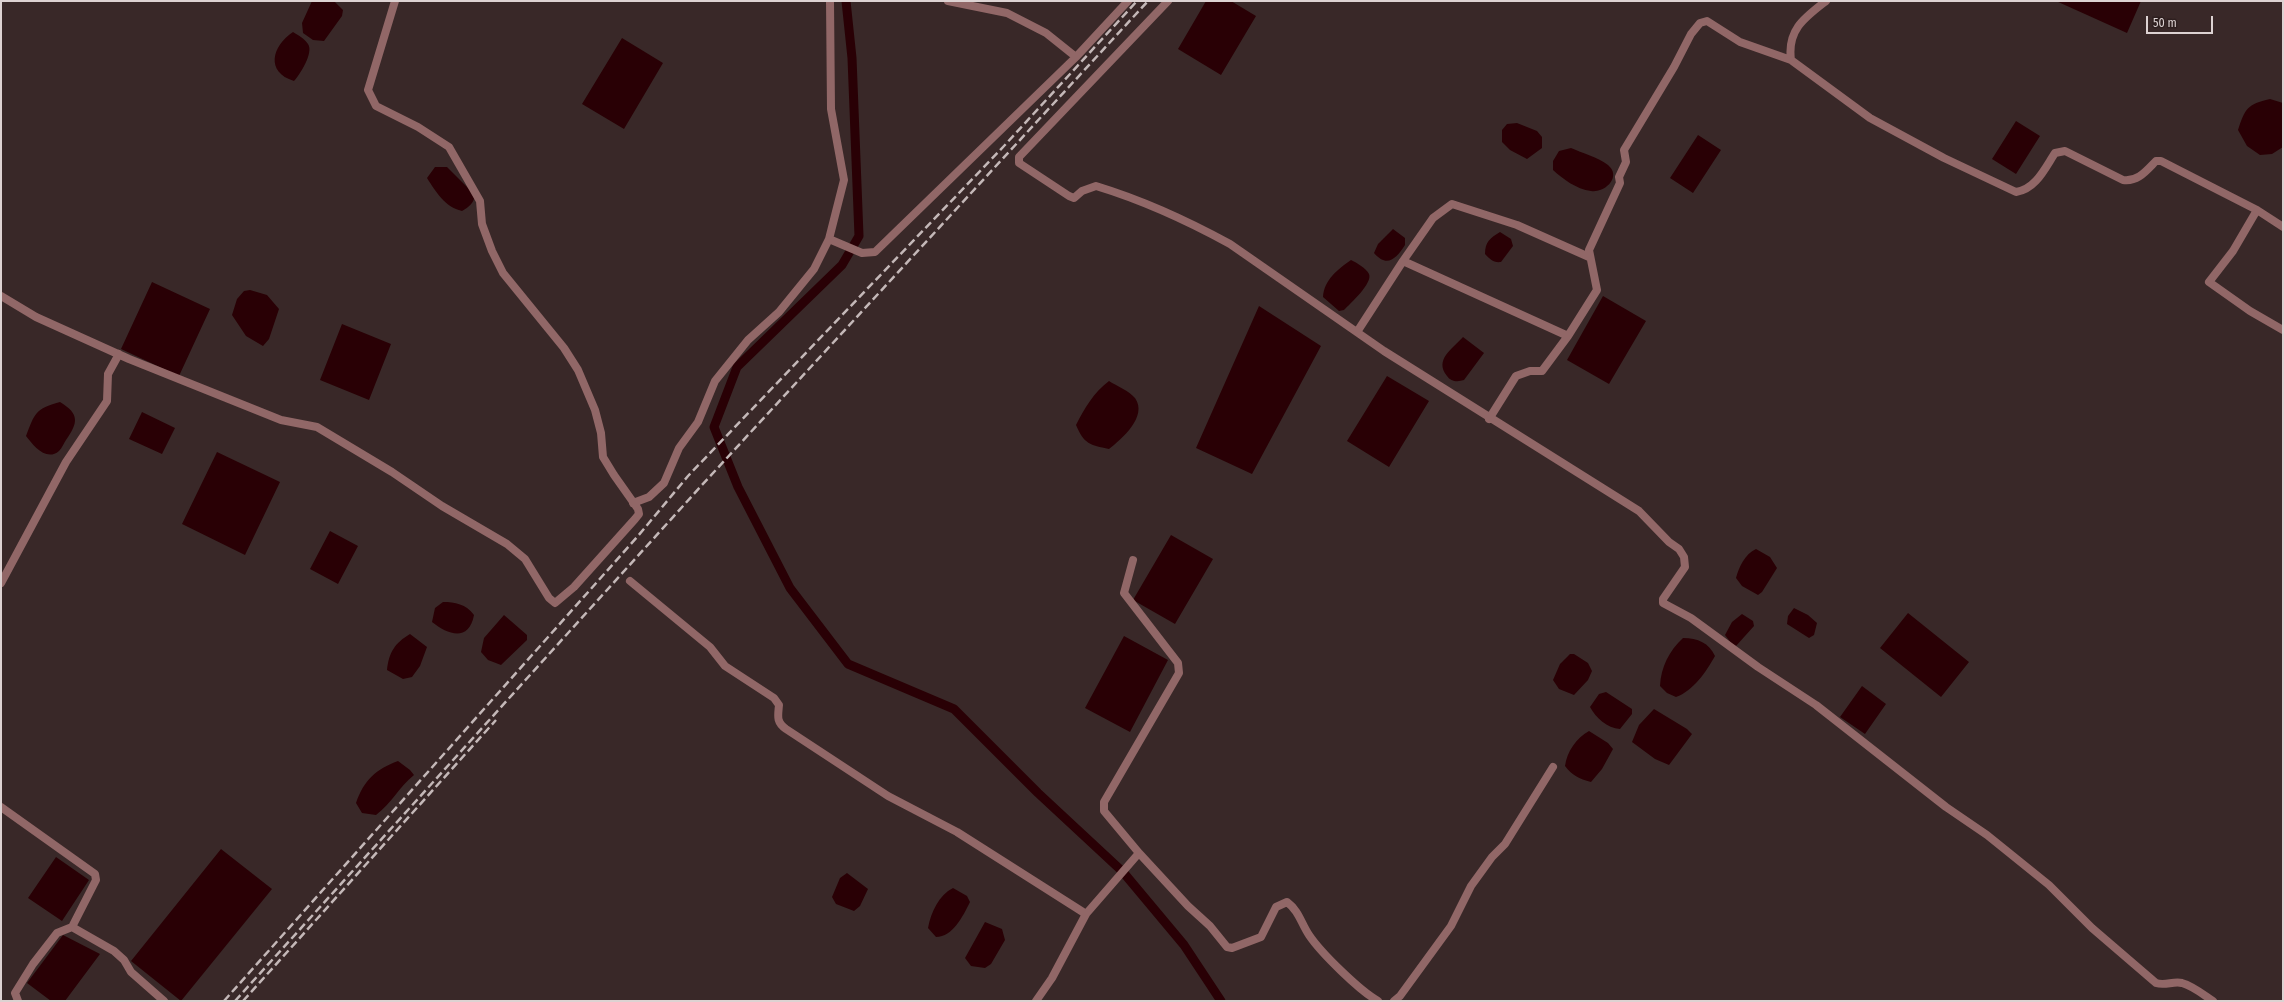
<!DOCTYPE html>
<html>
<head>
<meta charset="utf-8">
<style>
	body { margin:0 }
	#map { position:relative; width:2284px; height:1002px; overflow:hidden; background:#392828; font-family:"Fira Sans Condensed",sans-serif }
	canvas { display:block }
	.frame { position:absolute; inset:0; border:2px solid #ddd2d2; pointer-events:none }
	.scale { position:absolute; left:2146px; top:16px; width:67px; height:18px; box-sizing:border-box; border:2px solid #ddd2d2; border-top:0; padding-left:5px; font-size:12px; line-height:14px; white-space:nowrap; color:#ddd2d2; -webkit-text-stroke:3px #2e1f1f; paint-order:stroke }
</style>
</head>
<body>
<div id="map">
<canvas width="2284" height="1002"></canvas>
<div class="frame"></div>
<div class="scale">50 m</div>
</div>
<script>
const context = document.querySelector('canvas').getContext('2d');
context.lineJoin = 'round';
function fillPath(path, color) { context.fillStyle = color; context.fill(path, 'evenodd'); }
function trace(path, color, width, dash) { context.strokeStyle = color; context.lineWidth = width; context.lineCap = dash ? 'butt' : 'round'; context.setLineDash(dash || []); context.stroke(path); }
fillPath(new Path2D(`
	M 312,1 L 334,1 L 343,10 L 342,16 L 324,41 L 313,40 L 303,33 L 302,23 Z
	M 1206,1 L 1231,1 L 1256,16 L 1221,75 L 1178,49 Z
	M 2056,1 L 2141,1 L 2127,33 Z
	M 293,32 C 298,35 305,39 308,44 C 314,52 300,75 294,81 C 265,72 272,46 293,32 Z
	M 622,38 L 663,63 L 624,129 L 582,104 Z
	M 2270,99 L 2283,103 L 2283,147 L 2272,154 L 2260,155 L 2247,146 L 2238,130 C 2245,109 2247,104 2270,99 Z
	M 2016,121 L 2040,136 L 2016,174 L 1992,159 Z
	M 1517,123 L 1537,131 L 1542,137 L 1542,148 L 1527,159 L 1510,150 L 1502,142 L 1502,130 L 1507,124 Z
	M 1698,135 L 1721,150 L 1693,193 L 1670,178 Z
	M 1571,148 C 1582,153 1598,157 1608,165 C 1622,177 1605,193 1591,191 C 1576,189 1563,179 1553,170 L 1553,161 L 1559,151 Z
	M 435,167 L 447,167 L 475,195 C 474,203 469,207 462,211 C 445,207 436,192 427,178 Z
	M 1393,229 L 1405,238 L 1405,245 C 1396,259 1387,268 1374,253 L 1378,244 Z
	M 1500,232 L 1511,239 L 1513,246 L 1501,262 C 1493,263 1490,259 1485,254 C 1485,242 1490,238 1500,232 Z
	M 1351,260 C 1357,263 1366,268 1369,274 C 1373,283 1350,304 1344,310 L 1339,311 L 1323,297 C 1324,280 1338,269 1351,260 Z
	M 152,282 L 210,309 L 179,376 L 121,349 Z
	M 250,290 L 267,295 L 279,309 L 269,339 L 263,346 L 246,336 L 232,315 L 237,299 L 244,291 Z
	M 1603,296 L 1646,321 L 1609,384 L 1567,360 Z
	M 1259,306 L 1321,346 L 1252,474 L 1196,448 Z
	M 342,324 L 391,344 L 369,400 L 320,380 Z
	M 1463,337 L 1484,353 L 1464,380 C 1458,382 1451,382 1447,376 C 1434,360 1452,349 1463,337 Z
	M 1387,376 L 1429,401 L 1389,467 L 1347,441 Z
	M 1109,381 C 1117,386 1129,391 1135,398 C 1148,416 1122,439 1109,449 C 1090,445 1084,444 1076,425 C 1084,409 1094,392 1109,381 Z
	M 60,402 C 80,414 78,423 66,440 C 64,443 62,448 59,451 C 46,462 33,445 26,436 C 35,413 35,409 60,402 Z
	M 142,412 L 175,428 L 162,454 L 129,439 Z
	M 217,452 L 280,482 L 245,555 L 182,524 Z
	M 330,531 L 358,546 L 338,584 L 310,569 Z
	M 1171,535 L 1213,559 L 1175,624 L 1133,600 Z
	M 1756,549 L 1770,557 L 1777,568 L 1762,592 L 1758,595 L 1742,586 L 1736,578 C 1739,567 1745,554 1756,549 Z
	M 443,602 C 455,602 466,604 474,615 C 469,642 448,635 432,622 L 435,608 Z
	M 1794,608 L 1808,615 L 1817,623 L 1814,635 L 1809,638 L 1787,624 L 1788,616 Z
	M 1908,613 L 1969,662 L 1941,697 L 1880,648 Z
	M 1742,614 L 1753,621 L 1754,626 L 1736,646 L 1731,643 L 1725,635 L 1732,622 Z
	M 504,615 L 527,635 L 527,640 L 501,665 L 488,660 L 481,652 L 484,638 Z
	M 410,634 L 427,647 L 420,666 L 412,677 L 403,679 L 387,670 C 389,652 395,643 410,634 Z
	M 1124,636 L 1168,660 L 1130,732 L 1085,708 Z
	M 1683,638 C 1698,638 1709,643 1715,656 C 1706,672 1693,691 1676,697 L 1667,693 L 1660,686 C 1661,667 1669,651 1683,638 Z
	M 1570,654 L 1574,654 L 1588,663 L 1592,671 L 1588,680 L 1574,695 L 1559,689 L 1553,680 L 1560,664 Z
	M 1862,686 L 1886,704 L 1865,734 L 1840,717 Z
	M 1606,692 L 1632,709 L 1632,714 L 1620,729 C 1607,728 1596,718 1590,707 L 1599,694 Z
	M 1654,709 L 1687,729 L 1692,734 L 1669,765 L 1655,759 L 1632,742 L 1639,725 Z
	M 1589,731 L 1608,743 L 1613,749 L 1602,769 L 1591,782 C 1579,779 1572,775 1565,766 C 1567,752 1576,738 1589,731 Z
	M 398,761 L 410,770 L 414,775 C 399,787 391,804 376,815 L 362,813 L 356,803 C 364,780 376,769 398,761 Z
	M 221,849 L 272,889 L 181,1001 L 131,961 Z
	M 56,857 L 89,880 L 62,921 L 28,898 Z
	M 847,873 L 868,889 L 860,906 L 854,911 L 836,904 L 832,897 L 840,878 Z
	M 953,888 L 967,896 L 970,902 C 963,916 953,937 936,937 L 928,928 C 931,912 939,895 953,888 Z
	M 985,922 L 1002,929 L 1005,940 L 991,964 L 985,968 L 971,966 L 965,958 Z
	M 63,935 L 100,954 L 65,1001 L 51,1001 L 27,983 Z`), '#290005');
trace(new Path2D(`
	M 846,1 L 852,58 L 859,236 L 842,265 L 737,367 L 714,427 L 738,487 L 790,588 L 848,664 L 954,709 L 1038,793 L 1123,872 L 1184,945 L 1221,1001`), '#290005', 9);
trace(new Path2D(`
	M 948,1 L 1007,13 L 1046,33 L 1076,57 L 1128,1
	M 1168,1 L 1019,157 L 1019,163 L 1069,196 L 1074,198 L 1082,191 L 1096,186 C 1142,200 1188,221 1230,244 L 1384,351 L 1639,511 L 1669,542 L 1679,549 L 1684,557 L 1685,567 L 1663,599 L 1663,603 L 1691,618 L 1758,667 L 1816,705 L 1946,807 L 1987,835 L 2049,885 L 2092,928 L 2156,983 C 2165,986 2173,981 2182,983 C 2193,986 2204,995 2213,1001
	M 1826,1 C 1804,18 1787,30 1791,60 L 1870,118 L 1944,158 L 2016,192 C 2036,189 2045,168 2055,153 L 2065,151 L 2123,180 C 2138,182 2146,171 2156,161 L 2161,161 L 2257,210 L 2283,227
	M 2257,210 L 2233,251 L 2209,282 L 2250,311 L 2283,330
	M 829,239 L 862,253 L 875,252 L 1076,57
	M 1403,261 L 1433,218 L 1452,204 L 1517,225 L 1589,257
	M 1,296 L 36,317 L 129,359 L 281,420 L 317,427 L 392,472 L 442,506 L 507,544 L 525,559 L 549,598 L 555,603 L 574,587 L 635,519 L 639,514 L 638,509 L 614,475 L 603,457 L 601,433 L 595,410 L 578,370 L 564,348 L 503,273 L 492,251 L 482,224 L 480,201 L 449,147 L 418,127 L 376,106 L 368,90 L 395,1
	M 1357,332 L 1403,261 L 1568,336 L 1597,290 L 1589,250 L 1620,183 L 1619,177 L 1626,162 L 1624,150 L 1674,67 L 1691,34 L 1700,23 L 1707,21 L 1740,42 L 1791,60
	M 1489,419 L 1516,376 L 1530,371 L 1542,371 L 1568,336
	M 633,503 L 649,497 L 664,483 L 679,448 L 698,422 L 715,381 L 748,340 L 779,312 L 814,269 L 829,239 L 844,180 L 831,109 L 830,1
	M 630,581 L 710,647 L 725,666 L 774,698 L 779,705 C 778,716 776,722 786,729 L 888,796 L 957,832 L 1086,914 L 1052,978 L 1036,1001
	M 1,583 L 66,462 L 107,401 L 108,374 L 119,354
	M 1,807 L 95,874 L 96,880 L 72,927
	M 1139,853 L 1188,906 L 1210,926 L 1227,947 L 1232,948 L 1261,937 L 1276,907 L 1287,902 C 1299,911 1301,923 1309,935 C 1321,953 1360,991 1378,1001
	M 1086,914 L 1139,853 L 1104,811 L 1104,802 L 1179,673 L 1178,663 L 1124,593 L 1133,560
	M 18,1001 L 15,993 L 33,964 L 57,933 L 72,927 L 114,951 L 124,960 L 131,972 L 164,1001
	M 1394,1001 L 1400,996 L 1451,926 L 1471,886 L 1492,857 L 1505,844 L 1553,767`), '#916767', 8);
trace(new Path2D(`
	M 224,1001 L 638,536 L 688,476 L 1004,146 L 1137,1
	M 235,1001 L 702,485 L 1148,1
	M 243,1001 L 496,720`), '#c4b8b8', 2.5, [8, 4]);
</script>
</body>
</html>
